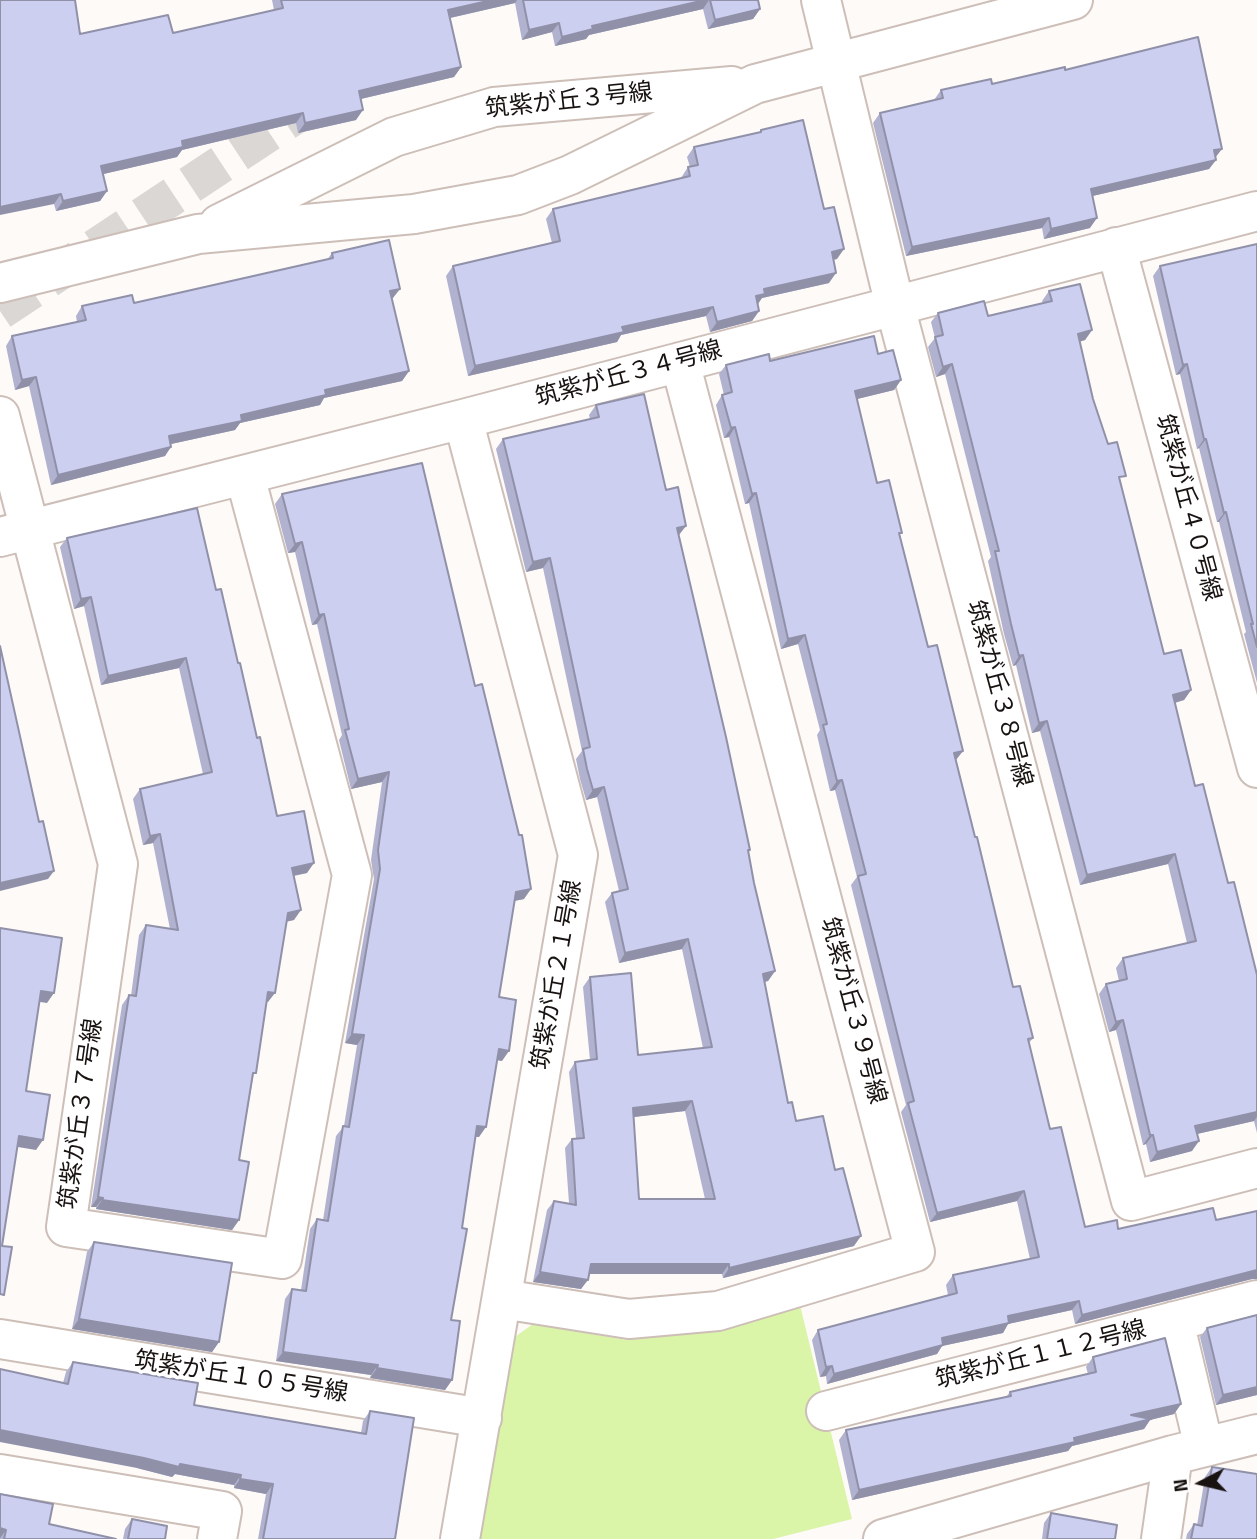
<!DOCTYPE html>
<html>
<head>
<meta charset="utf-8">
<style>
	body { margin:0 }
	#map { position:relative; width:1257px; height:1539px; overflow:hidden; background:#fdfaf8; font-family:"Titillium Web",sans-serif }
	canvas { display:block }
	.north { position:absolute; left:1166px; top:1448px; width:70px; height:70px; -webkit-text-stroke:5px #fff; paint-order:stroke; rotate:263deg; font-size:19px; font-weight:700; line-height:28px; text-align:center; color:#181311 }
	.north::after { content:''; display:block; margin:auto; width:24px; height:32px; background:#181311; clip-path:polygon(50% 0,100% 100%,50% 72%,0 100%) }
</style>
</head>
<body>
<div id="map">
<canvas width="1257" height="1539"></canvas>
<div class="north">N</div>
</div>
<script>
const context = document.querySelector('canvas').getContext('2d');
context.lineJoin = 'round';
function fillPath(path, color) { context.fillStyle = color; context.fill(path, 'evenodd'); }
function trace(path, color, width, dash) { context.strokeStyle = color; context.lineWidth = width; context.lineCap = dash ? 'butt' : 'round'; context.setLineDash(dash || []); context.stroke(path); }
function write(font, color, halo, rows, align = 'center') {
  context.font = font + ' "Titillium Web","Noto Sans JP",sans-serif'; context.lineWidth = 7; context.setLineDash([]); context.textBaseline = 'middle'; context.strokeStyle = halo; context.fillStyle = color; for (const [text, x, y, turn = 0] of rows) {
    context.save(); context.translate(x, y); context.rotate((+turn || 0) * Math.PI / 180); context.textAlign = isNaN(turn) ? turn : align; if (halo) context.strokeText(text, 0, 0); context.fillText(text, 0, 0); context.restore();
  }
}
fillPath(new Path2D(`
	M 800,1305 L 852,1519 L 773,1539 L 479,1539 L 512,1339 L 533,1324 L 627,1340 L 727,1329 Z`), '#daf5a8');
trace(new Path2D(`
	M 0,311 L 318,100`), '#dbd7d5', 38, [38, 19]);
const minor = new Path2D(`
	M 821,0 L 895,306 L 1131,1201 L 1257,1168
	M 219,224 L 394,137 L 494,107 L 732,86
	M 1116,247 L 1257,768
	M 0,283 L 198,234 L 414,214 L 518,195 L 570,175 L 755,84 L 1073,0
	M 0,416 L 118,864 L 66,1227 L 282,1259 L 352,875 L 245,476
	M 0,537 L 463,419 L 1257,211
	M 502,1299 L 629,1319 L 718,1311 L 915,1252 L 680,362
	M 1174,1321 L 1204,1447
	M 0,1339 L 482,1418
	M 826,1411 L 1257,1300
	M 0,1474 L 222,1511 L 217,1539
	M 460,1539 L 578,855 L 463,419
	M 883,1539 L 1173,1455 L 1257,1434
	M 1161,1539 L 1173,1455`);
trace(minor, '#cdbfb8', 42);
trace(minor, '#fff', 38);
fillPath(new Path2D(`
	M 272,0 L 758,0 L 760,9 L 753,19 L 708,29 L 703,9 L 589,35 L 586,39 L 555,46 L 552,32 L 522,40 L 515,3 L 450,18 L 461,67 L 454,77 L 361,99 L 356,120 L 298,133 L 296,123 L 182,150 L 177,157 L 103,174 L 107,191 L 100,201 L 56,211 L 54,204 L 80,34 L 173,33 L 274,10 Z
	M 1065,70 L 1215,158 L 1216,160 L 1209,169 L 1092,196 L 1090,228 L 1044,239 L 1042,228 L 906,256 L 873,123 L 880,113 L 934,100 L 941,90 L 992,84 Z
	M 761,130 L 824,209 L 837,259 L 833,260 L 829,283 L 762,298 L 757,304 L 759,311 L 752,321 L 710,332 L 706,316 L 621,335 L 617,342 L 468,376 L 446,276 L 453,266 L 552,243 L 546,219 L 553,209 L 681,178 L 688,167 L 690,167 L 687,157 L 694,147 L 759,133 Z
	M 1257,244 L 1257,683 L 1244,634 L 1246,632 L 1219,522 L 1217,522 L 1199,448 L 1197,449 L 1180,374 L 1176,375 L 1153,276 L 1160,266 Z
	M 332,253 L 393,298 L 392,299 L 409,371 L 402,381 L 324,398 L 320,405 L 240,423 L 235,430 L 171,444 L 165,456 L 51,485 L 29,386 L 15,390 L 6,346 L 12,336 L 77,322 L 76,316 L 82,306 L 134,303 L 327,260 Z
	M 1049,291 L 1092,330 L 1085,340 L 1079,342 L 1093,399 L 1120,483 L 1164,654 L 1191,690 L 1184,700 L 1175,703 L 1195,786 L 1228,883 L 1257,975 L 1257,1133 L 1254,1121 L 1197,1134 L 1192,1151 L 1150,1162 L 1146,1144 L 1143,1145 L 1116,1030 L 1109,1032 L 1099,994 L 1106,984 L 1119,981 L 1116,968 L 1123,958 L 1187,943 L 1168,864 L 1080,885 L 1040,731 L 1032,733 L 1016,665 L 1013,666 L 1004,634 L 988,561 L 991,557 L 945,374 L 936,377 L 928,347 L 935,338 L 931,322 L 938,313 L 988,316 L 1043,303 L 1042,301 Z
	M 878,354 L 901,380 L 894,390 L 857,399 L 877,483 L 900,536 L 1013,987 L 1033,1038 L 1029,1043 L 1050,1129 L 1085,1227 L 1118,1229 L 1216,1220 L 1252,1279 L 1075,1324 L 1072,1310 L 1008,1324 L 1003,1333 L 942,1346 L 937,1354 L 827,1384 L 826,1376 L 820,1377 L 812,1340 L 818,1330 L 948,1295 L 946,1285 L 953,1275 L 1030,1259 L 1017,1201 L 930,1222 L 901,1112 L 906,1105 L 851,885 L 857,877 L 835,790 L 830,791 L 817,735 L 820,730 L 798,644 L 781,649 L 749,503 L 745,504 L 729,437 L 724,438 L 716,405 L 722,395 L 724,395 L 719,374 L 726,365 L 770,361 Z
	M 596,405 L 666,490 L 679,536 L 750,850 L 748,853 L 754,883 L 775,971 L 768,981 L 764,982 L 788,1103 L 796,1121 L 835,1170 L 854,1246 L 723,1278 L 722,1274 L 589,1274 L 581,1289 L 533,1282 L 547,1210 L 554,1201 L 569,1203 L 565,1148 L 572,1139 L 576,1138 L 569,1072 L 575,1062 L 590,1060 L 583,987 L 590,977 L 638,1055 L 703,1048 L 682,949 L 619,963 L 605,902 L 612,893 L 619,891 L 597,797 L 586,800 L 580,779 L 576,759 L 582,751 L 543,568 L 526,572 L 496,449 L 503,439 L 590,419 L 589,415 ZM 685,1111 L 705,1199 L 639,1199 L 633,1117 Z
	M 282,494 L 524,899 L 514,901 L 499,997 L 502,1061 L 497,1060 L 479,1137 L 476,1137 L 462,1228 L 451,1320 L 452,1380 L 445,1390 L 370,1378 L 371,1375 L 276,1361 L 285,1299 L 292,1289 L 301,1290 L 310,1229 L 317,1219 L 323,1220 L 336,1136 L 344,1126 L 357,1045 L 345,1043 L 374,879 L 371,860 L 382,782 L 351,789 L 339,740 L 342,735 L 317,624 L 312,625 L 295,552 L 288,553 L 275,504 Z
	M 67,538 L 216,590 L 238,663 L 277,816 L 307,873 L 294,876 L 294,920 L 286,921 L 268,1002 L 266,1002 L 239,1160 L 239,1220 L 232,1230 L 96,1209 L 96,1207 L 91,1207 L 122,1005 L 129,995 L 131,996 L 139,935 L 146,925 L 170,929 L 153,843 L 143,845 L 133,799 L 140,789 L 203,774 L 179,668 L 101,685 L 84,606 L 74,609 L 60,547 Z
	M 94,1242 L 219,1342 L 212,1352 L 72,1329 L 87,1252 Z
	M 1257,1315 L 1257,1395 L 1216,1405 L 1200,1337 L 1207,1328 Z
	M 1093,1357 L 1181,1404 L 1174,1414 L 1150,1420 L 1144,1429 L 1072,1446 L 1068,1451 L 852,1500 L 839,1440 L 846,1430 L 1006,1397 L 1010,1392 L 1088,1374 L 1086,1367 Z
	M 73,1362 L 194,1405 L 361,1433 L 363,1421 L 370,1411 L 395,1539 L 258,1539 L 266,1494 L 234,1488 L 234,1485 L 175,1474 L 172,1477 L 137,1468 L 63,1383 L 66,1372 Z
	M 1212,1467 L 1257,1539 L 1186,1539 L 1187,1534 L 1194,1524 L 1197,1525 L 1205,1477 Z
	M 0,1494 L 49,1524 L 116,1539 L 0,1539 Z
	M 1051,1513 L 1115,1539 L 1042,1539 L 1044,1523 Z
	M 132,1519 L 165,1539 L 123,1539 L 125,1529 Z`), '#b0b2cf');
fillPath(new Path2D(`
	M 492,0 L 517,0 L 515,3 L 441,20 L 448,10 Z
	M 705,0 L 709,0 L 703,9 L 589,35 L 586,39 L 555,46 L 562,37 L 592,26 Z
	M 760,9 L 753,19 L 708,29 L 715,20 Z
	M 559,23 L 552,32 L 522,40 L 529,30 Z
	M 461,67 L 454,77 L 352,101 L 359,91 Z
	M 363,110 L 356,120 L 298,133 L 305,123 Z
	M 303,113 L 296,123 L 182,150 L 177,157 L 95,176 L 101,166 L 182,141 Z
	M 1222,149 L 1215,158 L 1214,150 Z
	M 1216,160 L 1209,169 L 1084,198 L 1091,189 Z
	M 107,191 L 100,201 L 56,211 L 63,201 Z
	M 61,194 L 54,204 L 0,215 L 0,207 Z
	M 1049,218 L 1042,228 L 906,256 L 912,247 Z
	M 1097,218 L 1090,228 L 1044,239 L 1051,229 Z
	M 844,249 L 837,259 L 825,261 L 832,252 Z
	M 836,273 L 829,283 L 762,298 L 758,304 L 749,306 L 756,296 L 764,289 Z
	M 400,289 L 393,298 L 383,301 L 390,291 Z
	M 713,307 L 706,316 L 621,335 L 617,342 L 468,376 L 475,366 L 622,327 Z
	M 759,311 L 752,321 L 710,332 L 717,322 Z
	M 1092,330 L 1085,340 L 1071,344 L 1078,334 Z
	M 952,364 L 945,374 L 936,377 L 943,367 Z
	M 1187,364 L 1180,374 L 1176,375 L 1183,365 Z
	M 409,371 L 402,381 L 324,398 L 320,405 L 240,423 L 235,430 L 162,446 L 169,436 L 325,390 Z
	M 36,377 L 29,386 L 15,390 L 22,380 Z
	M 901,380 L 894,390 L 849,401 L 855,391 Z
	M 735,427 L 729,437 L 724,438 L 731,428 Z
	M 1204,439 L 1206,439 L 1199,448 L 1197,449 Z
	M 171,447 L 165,456 L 51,485 L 58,475 Z
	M 756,493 L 749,503 L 745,504 L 752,494 Z
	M 1226,512 L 1219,522 L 1217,522 L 1224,513 Z
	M 686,526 L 679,535 L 677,528 Z
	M 302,542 L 295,552 L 288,553 L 295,544 Z
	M 550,558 L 543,568 L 526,572 L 533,562 Z
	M 91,597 L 84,606 L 74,609 L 81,599 Z
	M 324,614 L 317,624 L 312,625 L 319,615 Z
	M 805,635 L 798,644 L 781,649 L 788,639 Z
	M 1023,655 L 1016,665 L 1013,666 L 1019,656 Z
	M 186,658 L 179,668 L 101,685 L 108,676 Z
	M 1191,690 L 1184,700 L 1166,705 L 1173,695 Z
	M 1047,721 L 1040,731 L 1032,733 L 1039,723 Z
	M 963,751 L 956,760 L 954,753 Z
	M 389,772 L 382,782 L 351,789 L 358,779 Z
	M 842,780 L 835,790 L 830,791 L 837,781 Z
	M 604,787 L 597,797 L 586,800 L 593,790 Z
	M 160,834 L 153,843 L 143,845 L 150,836 Z
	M 1175,854 L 1168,864 L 1080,885 L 1087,875 Z
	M 314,863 L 307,873 L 286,877 L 292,868 Z
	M 54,871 L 48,879 L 0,891 L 0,883 Z
	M 531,889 L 524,899 L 509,902 L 516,892 Z
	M 301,910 L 294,920 L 281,923 L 288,913 Z
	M 688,939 L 682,949 L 619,963 L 625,953 Z
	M 775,971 L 768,981 L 756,984 L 763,974 Z
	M 41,991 L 54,993 L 47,1003 L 34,1001 Z
	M 268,992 L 275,993 L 268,1002 L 261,1001 Z
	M 1123,1020 L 1116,1030 L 1109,1032 L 1116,1022 Z
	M 352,1034 L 364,1035 L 357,1045 L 345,1043 Z
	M 499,1049 L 509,1051 L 502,1061 L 492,1059 Z
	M 692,1101 L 685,1111 L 626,1118 L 633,1108 Z
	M 1257,1112 L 1257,1117 L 1254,1121 L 1188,1136 L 1195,1126 Z
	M 477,1126 L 486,1127 L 479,1137 L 470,1136 Z
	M 1150,1135 L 1153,1135 L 1146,1144 L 1143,1145 Z
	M 19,1136 L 43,1140 L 36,1150 L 12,1146 Z
	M 1199,1141 L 1192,1151 L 1150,1162 L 1157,1152 Z
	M 1024,1191 L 1017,1201 L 930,1222 L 937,1213 Z
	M 98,1197 L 103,1198 L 96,1207 L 91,1207 Z
	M 102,1200 L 239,1220 L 232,1230 L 96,1209 Z
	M 861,1236 L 854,1246 L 723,1278 L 729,1268 Z
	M 591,1264 L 729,1264 L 722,1274 L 584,1274 Z
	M 1257,1270 L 1257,1279 L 1252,1279 L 1075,1324 L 1082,1315 Z
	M 540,1272 L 588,1280 L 581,1289 L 533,1282 Z
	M 1079,1301 L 1072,1310 L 1008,1324 L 1003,1333 L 942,1346 L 937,1354 L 827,1384 L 834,1374 L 1008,1316 Z
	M 79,1319 L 219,1342 L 212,1352 L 72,1329 Z
	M 283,1352 L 378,1365 L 371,1375 L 276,1361 Z
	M 832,1366 L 826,1376 L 820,1377 L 826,1367 Z
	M 377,1368 L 452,1380 L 445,1390 L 370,1378 Z
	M 1257,1387 L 1257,1395 L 1216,1405 L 1223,1395 Z
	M 1181,1404 L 1174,1414 L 1150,1420 L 1144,1429 L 1072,1446 L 1068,1451 L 852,1500 L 859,1490 L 1074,1438 L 1131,1415 Z
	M 0,1430 L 180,1464 L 241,1475 L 234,1485 L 175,1474 L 172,1477 L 137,1468 L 0,1442 Z
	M 240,1479 L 273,1484 L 266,1494 L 234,1488 Z
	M 0,1528 L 6,1530 L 0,1538 Z`), '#9091a9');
const building = new Path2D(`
	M 0,0 L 75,0 L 80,34 L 168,15 L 173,33 L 283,8 L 281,0 L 492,0 L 448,10 L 461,67 L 359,91 L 363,110 L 305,123 L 303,113 L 182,141 L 183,147 L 101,166 L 107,191 L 63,201 L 61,194 L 0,207 Z
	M 523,0 L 705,0 L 592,26 L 593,29 L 562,37 L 559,23 L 529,30 Z
	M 710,0 L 758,0 L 760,9 L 715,20 Z
	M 1198,37 L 1222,149 L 1214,150 L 1216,160 L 1091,189 L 1097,218 L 1051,229 L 1049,218 L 912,247 L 880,113 L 943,98 L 941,90 L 991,79 L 992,84 L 1065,67 L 1065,70 Z
	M 803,120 L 824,209 L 834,207 L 844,249 L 832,252 L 836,273 L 764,289 L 765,294 L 756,296 L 759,311 L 717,322 L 713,307 L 622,327 L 624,332 L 475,366 L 453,266 L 560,241 L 553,209 L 690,176 L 688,167 L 698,165 L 694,147 L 761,132 L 761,130 Z
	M 389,240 L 400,289 L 390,291 L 409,371 L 325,390 L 326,395 L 241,415 L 242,421 L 169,436 L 171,447 L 58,475 L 36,377 L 22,380 L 12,336 L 86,320 L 82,306 L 132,295 L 134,303 L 333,258 L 332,253 Z
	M 1257,244 L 1257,647 L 1251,624 L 1253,624 L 1226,512 L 1224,513 L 1206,439 L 1204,439 L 1187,364 L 1183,365 L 1160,266 Z
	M 1080,284 L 1092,330 L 1078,334 L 1093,399 L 1108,444 L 1117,442 L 1126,476 L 1119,477 L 1164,654 L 1181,650 L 1191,690 L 1173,695 L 1195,786 L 1203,784 L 1228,883 L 1234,882 L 1257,975 L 1257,1112 L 1195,1126 L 1199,1141 L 1157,1152 L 1153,1135 L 1150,1135 L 1123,1020 L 1116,1022 L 1106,984 L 1127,979 L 1123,958 L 1196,941 L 1175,854 L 1087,875 L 1047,721 L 1039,723 L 1023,655 L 1019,656 L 1011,624 L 995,551 L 999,551 L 952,364 L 943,367 L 935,337 L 943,335 L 938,313 L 984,301 L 988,316 L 1052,301 L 1049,291 Z
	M 874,336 L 878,354 L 893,350 L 901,380 L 855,391 L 877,483 L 889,480 L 902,533 L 899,533 L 928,647 L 937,645 L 963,751 L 954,753 L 975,837 L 977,837 L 1013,987 L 1020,986 L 1033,1038 L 1028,1039 L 1050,1129 L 1061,1127 L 1085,1227 L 1117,1220 L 1118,1229 L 1213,1208 L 1216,1220 L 1257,1211 L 1257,1270 L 1082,1315 L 1079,1301 L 1008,1316 L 1009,1323 L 942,1338 L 943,1345 L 834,1374 L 832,1366 L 826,1367 L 818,1330 L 957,1293 L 953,1275 L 1039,1257 L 1024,1191 L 937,1213 L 908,1103 L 914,1101 L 858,876 L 866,874 L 842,780 L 837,781 L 823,725 L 827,724 L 805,635 L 788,639 L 756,493 L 752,494 L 735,427 L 731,428 L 722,395 L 732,392 L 726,365 L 769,354 L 770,361 Z
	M 644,394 L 666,490 L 678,487 L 686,526 L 677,528 L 726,737 L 750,850 L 748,850 L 754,883 L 775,971 L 763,974 L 788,1103 L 792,1102 L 796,1121 L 823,1116 L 835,1170 L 843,1168 L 861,1236 L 729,1268 L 729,1264 L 591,1264 L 588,1280 L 540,1272 L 554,1201 L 576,1205 L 572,1139 L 584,1138 L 575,1062 L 597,1059 L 590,977 L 631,973 L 638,1055 L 712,1047 L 688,939 L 625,953 L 612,893 L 628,889 L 604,787 L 593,790 L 587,769 L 583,749 L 590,747 L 550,558 L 533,562 L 503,439 L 599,417 L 596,405 ZM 692,1101 L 715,1199 L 639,1199 L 633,1108 Z
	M 422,463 L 475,686 L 482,684 L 519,835 L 522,835 L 531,889 L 516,892 L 499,997 L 516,1000 L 509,1051 L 499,1049 L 486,1127 L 477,1126 L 462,1228 L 467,1229 L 451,1320 L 460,1321 L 452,1380 L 377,1368 L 378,1365 L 283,1352 L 292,1289 L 306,1291 L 317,1219 L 328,1221 L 343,1126 L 349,1127 L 364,1035 L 352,1034 L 380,869 L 378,850 L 389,772 L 358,779 L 345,730 L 349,729 L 324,614 L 319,615 L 302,542 L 295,544 L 282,494 Z
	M 197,508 L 216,590 L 221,589 L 238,663 L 240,663 L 257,738 L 260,737 L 277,816 L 304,811 L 314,863 L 292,868 L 301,910 L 288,913 L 275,993 L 268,992 L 256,1073 L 253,1073 L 239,1160 L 249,1162 L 239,1220 L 102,1200 L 103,1198 L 98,1197 L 129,995 L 136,996 L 146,925 L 178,930 L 160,834 L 150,836 L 140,789 L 212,772 L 186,658 L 108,676 L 91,597 L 81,599 L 67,538 Z
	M 0,646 L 39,822 L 43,821 L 54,871 L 0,883 Z
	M 0,928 L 62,938 L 54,993 L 41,991 L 26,1091 L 50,1095 L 43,1140 L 19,1136 L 2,1246 L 12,1247 L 4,1295 L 0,1294 Z
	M 94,1242 L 232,1263 L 219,1342 L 79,1319 Z
	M 1257,1315 L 1257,1387 L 1223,1395 L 1207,1328 Z
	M 1165,1338 L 1181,1404 L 1131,1415 L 1151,1419 L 1074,1438 L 1075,1442 L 859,1490 L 846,1430 L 1011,1396 L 1010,1392 L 1096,1372 L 1093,1357 Z
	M 73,1362 L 198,1383 L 194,1405 L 366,1434 L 370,1411 L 414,1418 L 395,1539 L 263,1539 L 273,1484 L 240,1479 L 241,1475 L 180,1464 L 179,1467 L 144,1458 L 0,1430 L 0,1369 L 68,1384 Z
	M 1212,1467 L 1257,1474 L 1257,1539 L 1191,1539 L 1194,1524 L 1202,1526 Z
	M 0,1494 L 53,1504 L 49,1524 L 116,1539 L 4,1539 L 6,1530 L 0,1528 Z
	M 1051,1513 L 1117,1525 L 1115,1539 L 1047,1539 Z
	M 132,1519 L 167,1526 L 165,1539 L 128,1539 Z`);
fillPath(building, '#cdcff1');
trace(building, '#9091a9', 2);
write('24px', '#181311', '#fff', [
	["筑紫が丘３号線",569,102,-6],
	["筑紫が丘３４号線",629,375,-15],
	["筑紫が丘４０号線",1187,508,75],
	["筑紫が丘３８号線",998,694,75],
	["筑紫が丘２１号線",558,975,-80],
	["筑紫が丘３９号線",852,1011,75],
	["筑紫が丘３７号線",82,1114,-82],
	["筑紫が丘１１２号線",1041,1356,-14],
	["筑紫が丘１０５号線",241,1378,9]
]);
</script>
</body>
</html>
